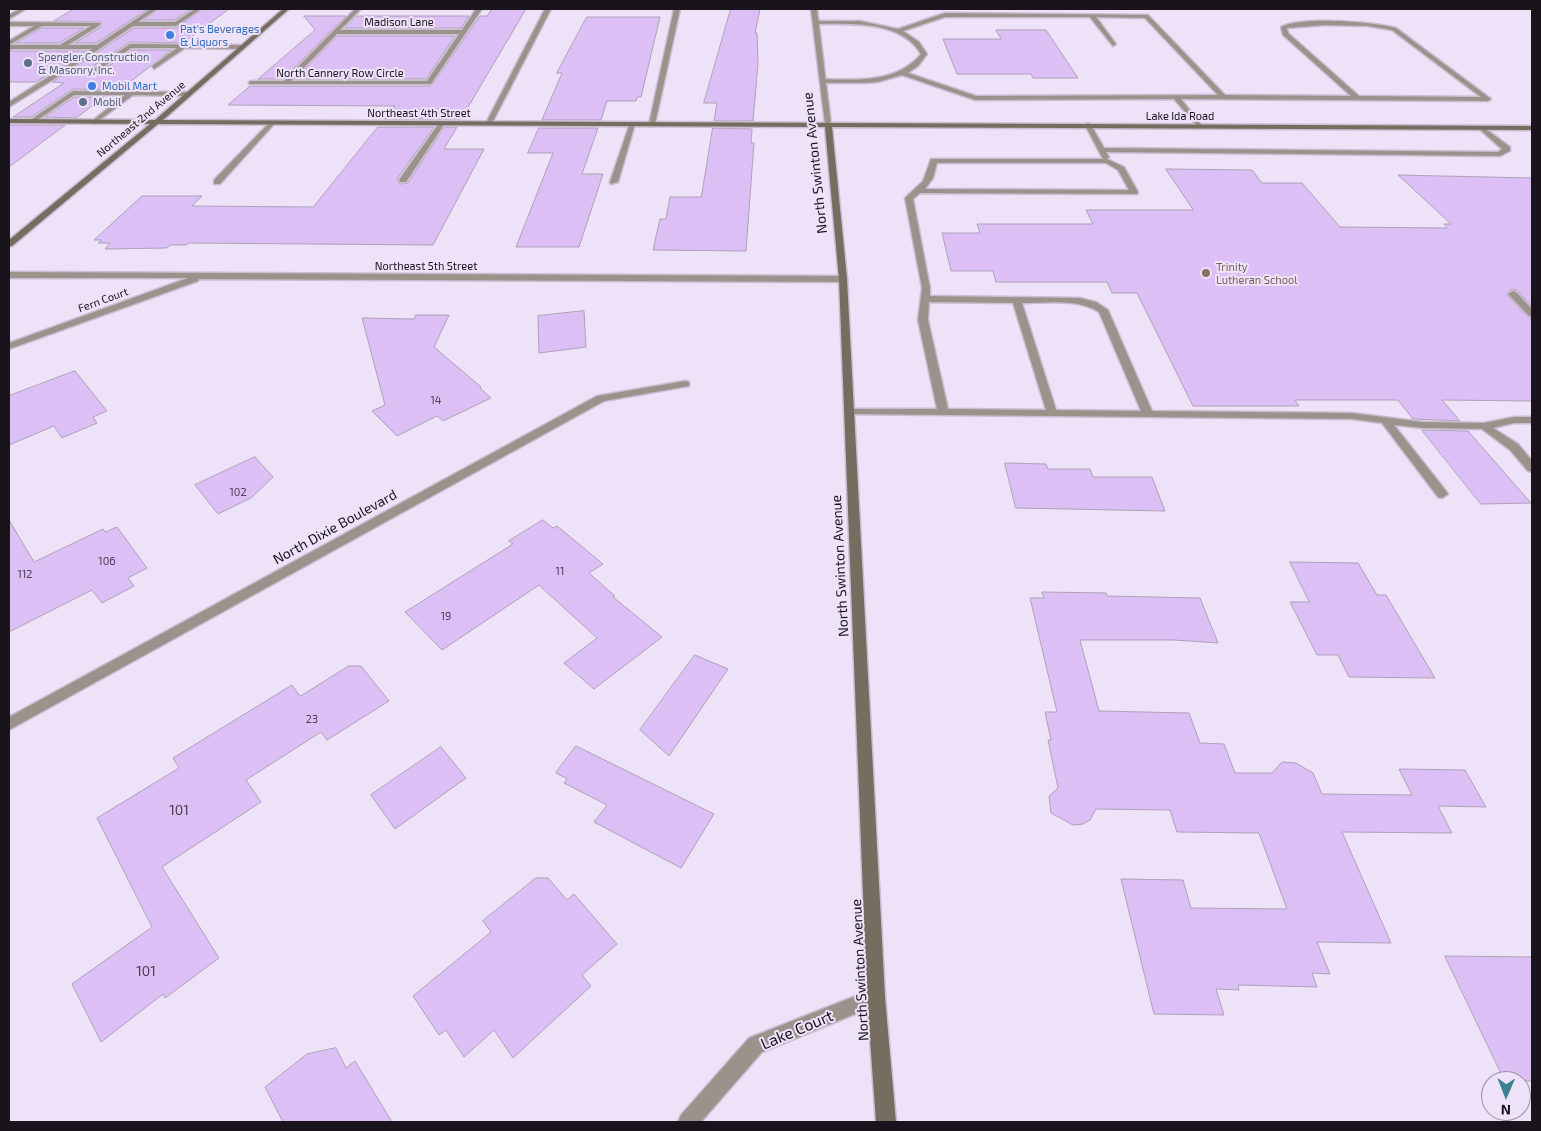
<!DOCTYPE html>
<html>
<head>
<meta charset="utf-8">
<style>
	body { margin:0 }
	#map { position:relative; width:1541px; height:1131px; overflow:hidden; background:#eee2f9; font-family:"Exo 2",sans-serif }
	canvas { display:block }
	.frame { position:absolute; inset:0; border:10px solid #19141c; pointer-events:none }
	.north { position:absolute; left:1481px; top:1071px; width:50px; height:50px; box-sizing:border-box; background:#eee2f9; border:1px solid #9990a1; border-radius:50%; rotate:181deg; font-size:14px; font-weight:700; line-height:20px; text-align:center; color:#19141c }
	.north::after { content:''; display:block; margin:auto; width:18px; height:22px; background:#3f7f93; clip-path:polygon(50% 0,100% 100%,50% 72%,0 100%) }
</style>
</head>
<body>
<div id="map">
<canvas width="1541" height="1131"></canvas>
<div class="frame"></div>
<div class="north">N</div>
</div>
<script>
const context = document.querySelector('canvas').getContext('2d');
context.lineJoin = 'round';
function fillPath(path, color) { context.fillStyle = color; context.fill(path, 'evenodd'); }
function trace(path, color, width, dash) { context.strokeStyle = color; context.lineWidth = width; context.lineCap = dash ? 'butt' : 'round'; context.setLineDash(dash || []); context.stroke(path); }
function write(font, color, halo, rows, align = 'center') {
  context.font = font + ' "Exo 2",sans-serif'; context.lineWidth = 4; context.setLineDash([]); context.textBaseline = 'middle'; context.strokeStyle = halo; context.fillStyle = color; for (const [text, x, y, turn = 0] of rows) {
    context.save(); context.translate(x, y); context.rotate((+turn || 0) * Math.PI / 180); context.textAlign = isNaN(turn) ? turn : align; if (halo) context.strokeText(text, 0, 0); context.fillText(text, 0, 0); context.restore();
  }
}
const building = new Path2D(`
	M 74,9 L 148,9 L 96,43 L 75,43 L 101,27 L 101,22 L 54,21 Z
	M 159,9 L 192,9 L 174,20 L 144,20 Z
	M 203,9 L 229,9 L 183,43 L 130,42 L 92,67 L 92,72 L 98,73 L 132,50 L 171,50 L 120,90 L 73,89 L 31,117 L 13,117 L 64,83 L 52,82 L 134,28 L 176,28 Z
	M 492,9 L 526,9 L 461,119 L 384,119 L 395,106 L 228,105 L 250,86 L 431,86 L 480,16 L 487,16 Z
	M 731,9 L 760,9 L 755,33 L 757,33 L 758,64 L 753,121 L 714,121 L 717,103 L 704,103 Z
	M 304,16 L 346,16 L 283,79 L 258,79 L 315,30 Z
	M 357,16 L 469,16 L 461,28 L 345,28 Z
	M 587,17 L 660,17 L 641,97 L 637,97 L 636,101 L 607,101 L 601,120 L 542,120 L 562,73 L 557,73 Z
	M 42,28 L 84,28 L 59,43 L 16,43 Z
	M 996,30 L 1046,30 L 1078,78 L 1033,78 L 1031,74 L 957,74 L 943,39 L 1001,39 Z
	M 338,36 L 455,36 L 426,79 L 295,79 Z
	M 9,51 L 86,51 L 36,82 L 9,82 Z
	M 75,97 L 104,97 L 76,118 L 45,117 Z
	M 9,125 L 65,125 L 9,167 Z
	M 378,127 L 434,127 L 397,179 L 400,184 L 408,183 L 444,127 L 457,127 L 444,149 L 484,149 L 433,245 L 189,243 L 186,245 L 170,245 L 167,248 L 105,249 L 110,243 L 98,243 L 102,240 L 94,240 L 142,196 L 202,196 L 192,206 L 313,207 Z
	M 539,128 L 598,128 L 582,174 L 603,174 L 579,247 L 516,247 L 553,153 L 528,153 Z
	M 713,128 L 752,129 L 751,143 L 754,143 L 746,251 L 653,250 L 660,219 L 666,219 L 670,197 L 701,197 Z
	M 1166,169 L 1252,170 L 1262,183 L 1302,183 L 1340,227 L 1447,228 L 1444,224 L 1451,224 L 1398,175 L 1532,178 L 1532,307 L 1517,290 L 1512,289 L 1506,294 L 1528,317 L 1532,319 L 1532,401 L 1442,400 L 1460,421 L 1413,419 L 1398,400 L 1295,400 L 1299,406 L 1193,406 L 1137,293 L 1112,293 L 1107,282 L 996,282 L 993,271 L 951,271 L 942,233 L 980,233 L 977,224 L 1093,224 L 1086,210 L 1193,210 Z
	M 584,311 L 586,347 L 539,353 L 538,316 Z
	M 416,315 L 449,315 L 434,347 L 481,387 L 480,388 L 491,398 L 443,421 L 437,416 L 397,436 L 372,411 L 385,405 L 362,318 L 414,319 Z
	M 75,371 L 107,411 L 93,417 L 97,423 L 62,438 L 54,426 L 9,445 L 9,396 Z
	M 1422,430 L 1468,431 L 1531,503 L 1481,504 Z
	M 255,457 L 273,477 L 251,498 L 218,514 L 195,485 Z
	M 1005,463 L 1046,464 L 1048,469 L 1090,469 L 1093,477 L 1152,477 L 1165,511 L 1016,508 Z
	M 9,520 L 34,562 L 103,529 L 105,532 L 117,527 L 147,568 L 128,578 L 134,586 L 102,603 L 92,590 L 9,632 Z
	M 543,520 L 553,528 L 557,526 L 603,564 L 589,573 L 615,596 L 613,597 L 662,637 L 594,689 L 564,663 L 597,638 L 539,585 L 442,650 L 405,612 L 513,544 L 509,541 Z
	M 1290,562 L 1358,563 L 1377,595 L 1386,595 L 1435,678 L 1349,677 L 1338,655 L 1317,655 L 1290,602 L 1309,602 Z
	M 1042,592 L 1106,593 L 1107,596 L 1200,598 L 1218,643 L 1174,640 L 1080,640 L 1099,711 L 1189,713 L 1200,743 L 1224,744 L 1235,773 L 1272,773 L 1282,762 L 1296,763 L 1313,773 L 1322,794 L 1412,795 L 1399,769 L 1465,770 L 1486,807 L 1438,806 L 1452,833 L 1342,832 L 1391,943 L 1317,942 L 1330,974 L 1312,973 L 1317,987 L 1238,985 L 1239,990 L 1216,989 L 1224,1015 L 1154,1014 L 1121,879 L 1183,880 L 1191,908 L 1287,909 L 1259,833 L 1177,832 L 1170,810 L 1096,809 L 1090,820 L 1083,824 L 1073,825 L 1051,813 L 1049,796 L 1058,788 L 1048,740 L 1051,740 L 1045,712 L 1057,712 L 1030,598 L 1044,598 Z
	M 695,655 L 728,669 L 669,756 L 640,730 Z
	M 349,666 L 361,666 L 389,701 L 327,740 L 321,732 L 246,780 L 261,802 L 162,867 L 219,958 L 165,998 L 163,994 L 101,1042 L 72,984 L 152,927 L 97,818 L 179,768 L 173,758 L 292,685 L 300,696 Z
	M 576,746 L 714,814 L 681,868 L 594,822 L 607,805 L 564,783 L 567,779 L 556,773 Z
	M 441,747 L 466,778 L 395,829 L 371,795 Z
	M 536,878 L 548,878 L 567,900 L 574,894 L 617,944 L 582,975 L 591,986 L 513,1058 L 494,1030 L 464,1057 L 446,1030 L 439,1035 L 413,996 L 491,932 L 483,921 Z
	M 1445,956 L 1532,957 L 1532,1081 L 1505,1081 Z
	M 336,1048 L 346,1068 L 355,1061 L 392,1122 L 283,1122 L 265,1087 L 307,1054 Z`);
fillPath(building, '#dbbff5');
trace(building, '#ada1b7', 1);
const lane = new Path2D(`
	M 151,9 L 157,9 L 138,22 L 175,22 L 195,9 L 201,9 L 176,26 L 133,26 L 62,74 L 9,107 L 9,102 L 92,49 L 9,49 L 9,45 L 60,45 L 91,26 L 42,26 L 9,45 L 9,41 L 34,26 L 9,26 L 9,22 L 100,23 L 100,25 L 68,45 L 97,45 Z
	M 355,9 L 361,9 L 340,30 L 462,30 L 476,9 L 482,9 L 431,84 L 249,84 L 249,82 L 251,81 L 284,81 ZM 337,34 L 459,34 L 427,81 L 291,81 Z
	M 674,9 L 680,9 L 655,124 L 652,126 L 649,124 Z
	M 945,13 L 1148,15 L 1225,95 L 1351,96 L 1283,35 L 1281,27 C 1303,16 1372,22 1396,28 L 1491,99 L 1488,101 L 1181,99 L 1202,126 L 1199,128 L 1174,99 L 975,100 L 902,75 L 878,82 L 864,83 L 823,83 L 820,81 L 823,79 C 858,80 897,83 921,54 C 901,20 850,24 815,24 L 813,21 L 860,21 L 898,29 ZM 945,17 L 1090,17 L 1113,46 L 1116,44 L 1096,17 L 1145,18 L 1218,95 L 976,96 L 908,73 L 918,66 L 927,54 L 919,42 L 903,31 ZM 1325,25 L 1368,26 L 1392,30 L 1481,97 L 1359,96 L 1288,33 L 1287,28 Z
	M 130,44 L 241,45 L 244,47 L 241,49 L 185,48 L 154,69 L 152,66 L 177,48 L 131,48 L 97,71 L 93,71 L 93,69 Z
	M 73,91 L 188,92 L 191,94 L 188,96 L 133,95 L 94,124 L 91,122 L 92,121 L 125,95 L 74,95 L 33,123 L 29,123 L 29,121 Z
	M 271,121 L 276,122 L 220,184 L 214,184 L 214,180 Z
	M 440,122 L 445,123 L 406,182 L 400,182 L 399,180 Z
	M 630,123 L 635,124 L 618,182 L 611,184 L 610,182 Z
	M 1088,123 L 1091,125 L 1104,148 L 1498,152 L 1502,149 L 1477,127 L 1482,126 L 1510,147 L 1510,151 L 1500,156 L 1106,152 L 1109,157 L 1107,159 L 1124,167 L 1138,192 L 1137,194 L 920,193 L 913,199 L 930,288 L 930,296 L 1080,298 L 1096,302 L 1108,310 L 1152,411 L 1352,413 L 1423,422 L 1484,423 L 1514,417 L 1532,417 L 1532,423 L 1514,423 L 1493,428 L 1518,444 L 1532,461 L 1532,472 L 1528,471 L 1510,450 L 1482,429 L 1423,428 L 1394,425 L 1446,491 L 1448,494 L 1442,498 L 1438,497 L 1382,423 L 1352,419 L 845,414 L 844,412 L 845,410 L 849,409 L 937,409 L 918,320 L 922,288 L 905,198 L 923,181 L 931,159 L 1103,159 L 1085,125 ZM 937,163 L 1106,163 L 1118,170 L 1129,190 L 925,189 L 933,178 ZM 929,302 L 1013,303 L 1046,410 L 948,409 L 928,320 ZM 1022,303 C 1047,303 1077,298 1099,312 L 1141,411 L 1056,410 Z
	M 1513,291 L 1516,292 L 1532,309 L 1532,317 L 1529,316 L 1510,296 L 1508,294 Z`);
const street = new Path2D(`
	M 20,9 L 26,9 L 9,19 L 9,15 Z
	M 545,9 L 551,9 L 492,123 L 487,124 L 486,123 Z
	M 811,9 L 817,9 L 831,124 L 828,126 L 825,124 Z
	M 9,272 L 843,276 L 847,279 L 843,282 L 199,279 L 198,281 L 9,349 L 9,343 L 188,278 L 9,278 Z
	M 685,381 L 689,382 L 689,386 L 604,401 L 9,730 L 9,717 L 597,396 Z
	M 876,988 L 882,991 L 885,997 L 882,1003 L 762,1052 L 701,1122 L 678,1122 L 681,1115 L 749,1038 Z`);
const secondary = new Path2D(`
	M 283,9 L 289,9 L 163,120 L 1532,126 L 1532,130 L 832,127 L 847,279 L 885,997 L 896,1122 L 876,1122 L 867,997 L 839,279 L 825,127 L 158,124 L 12,246 L 9,246 L 9,240 L 150,124 L 9,123 L 9,119 L 155,120 Z`);
trace(lane, '#c8bdd1', 3);
trace(street, '#c8bdd1', 3);
trace(secondary, '#c8bdd1', 3);
fillPath(lane, '#9b938b');
fillPath(street, '#9b938b');
fillPath(secondary, '#776c60');
for (const [x, y, r, color] of [
	[170,35,5,"#3f7fe0"],
	[28,63,5,"#5c6f8a"],
	[92,86,5,"#3f7fe0"],
	[83,102,5,"#5c6f8a"],
	[1206,273,5,"#8d6e63"]
]) { const dot = new Path2D(); dot.arc(x, y, r, 0, 2 * Math.PI); context.fillStyle = color; context.fill(dot); trace(dot, '#eee2f9', 2); }
write('11px', '#19141c', '#eee2f9', [
	["Madison Lane",399,22],
	["North Cannery Row Circle",340,73],
	["Northeast 4th Street",419,113],
	["Lake Ida Road",1180,116],
	["Northeast 2nd Avenue",141,119,-40],
	["Northeast 5th Street",426,266],
	["Fern Court",103,300,-20]
]);
write('11px', '#366cbe', '#eee2f9', [
	["Pat's Beverages",180,29],
	["& Liquors",180,42],
	["Mobil Mart",102,86]
], 'left');
write('11px', '#4e5e75', '#eee2f9', [
	["Spengler Construction",38,57],
	["& Masonry, Inc.",38,70],
	["Mobil",93,102]
], 'left');
write('11px', '#785e54', '#eee2f9', [
	["Trinity",1216,267],
	["Lutheran School",1216,280]
], 'left');
write('11px', '#4a3f52', null, [
	["14",436,400],
	["102",238,492],
	["106",107,561],
	["11",560,571],
	["112",25,574],
	["19",446,616],
	["23",312,719]
]);
write('14px', '#19141c', '#eee2f9', [
	["North Swinton Avenue",815,163,-96],
	["North Dixie Boulevard",335,527,-29],
	["North Swinton Avenue",840,566,-93],
	["North Swinton Avenue",860,970,-93]
]);
write('14px', '#4a3f52', null, [
	["101",179,810],
	["101",146,971]
]);
write('16px', '#19141c', '#eee2f9', [
	["Lake Court",797,1030,-23]
]);
</script>
</body>
</html>
